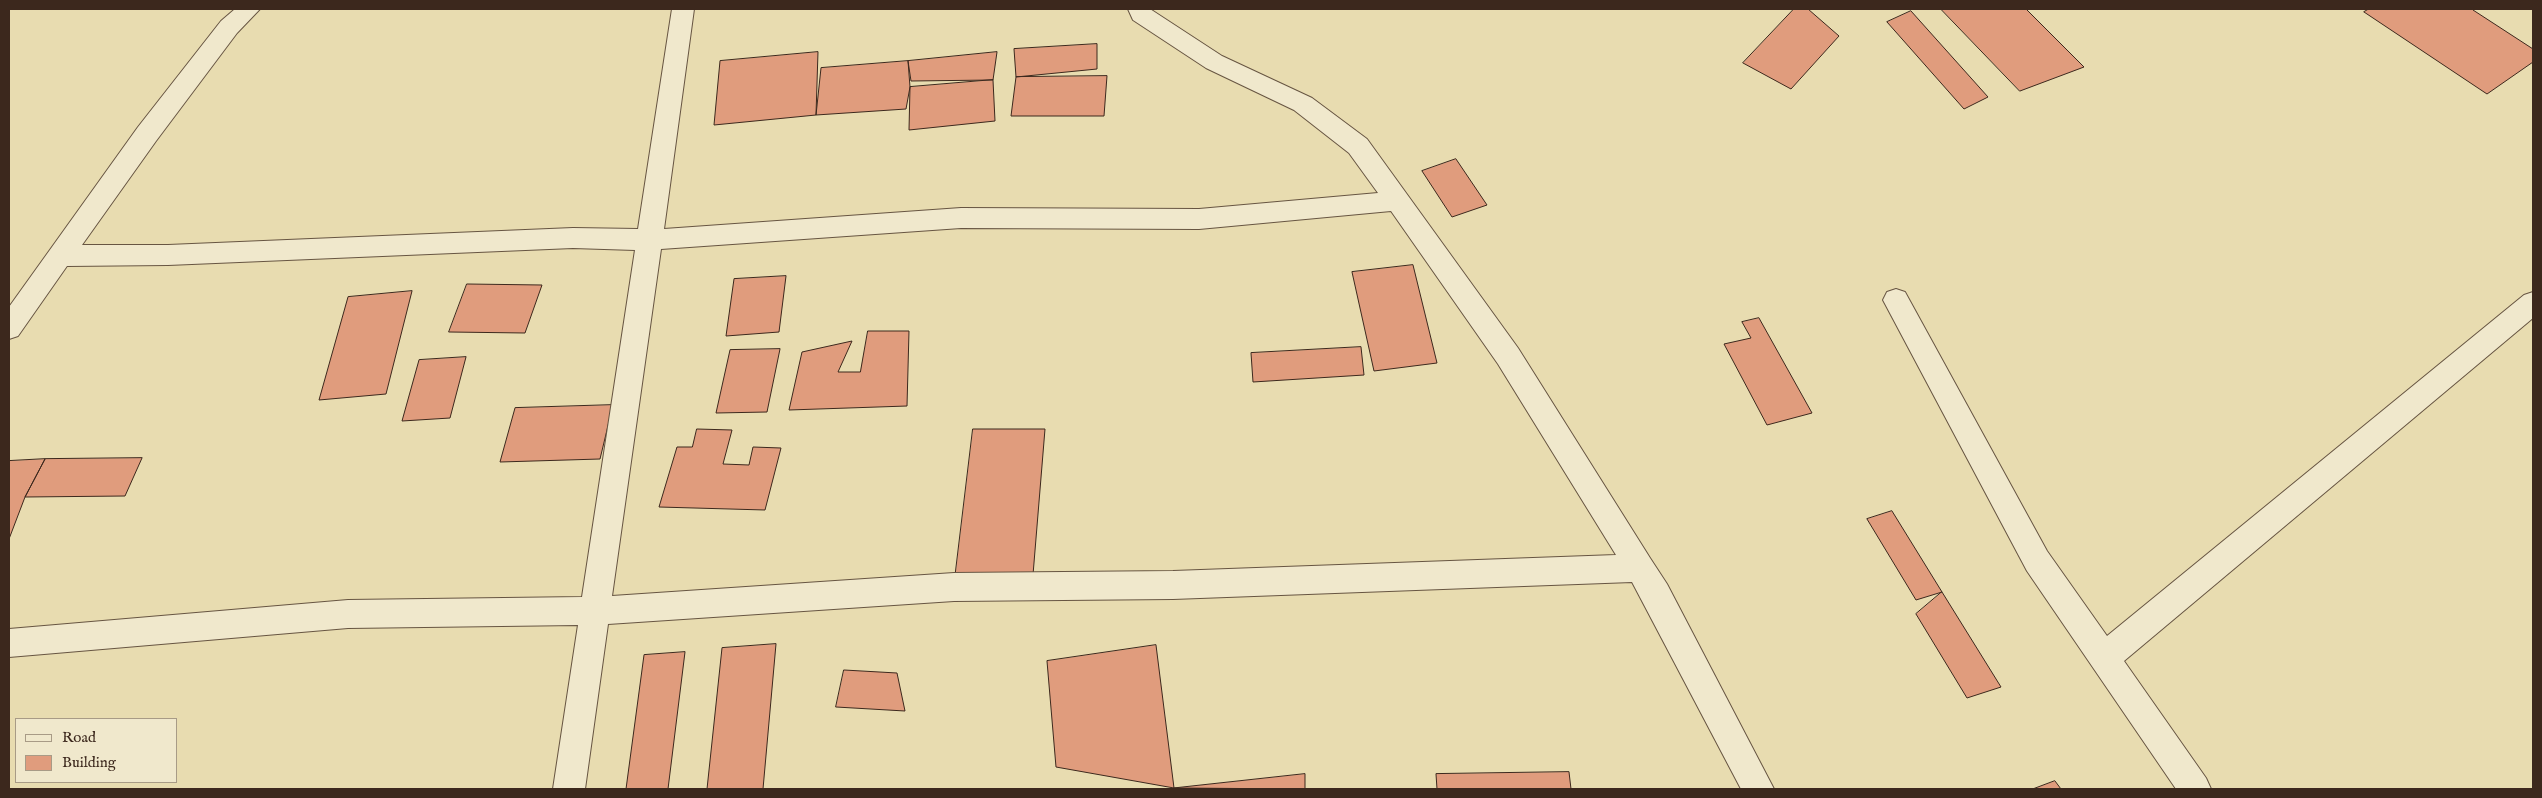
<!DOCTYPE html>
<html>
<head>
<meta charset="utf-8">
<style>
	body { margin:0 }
	#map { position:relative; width:2542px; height:798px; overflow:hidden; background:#e8dcb0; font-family:"IM FELL English",serif }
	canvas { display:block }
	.frame { position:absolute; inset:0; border:10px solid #3c281d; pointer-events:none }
	.legend { position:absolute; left:15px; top:718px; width:162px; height:65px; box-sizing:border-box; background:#f0e8cc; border:1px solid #a89b86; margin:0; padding:6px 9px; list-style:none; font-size:15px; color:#3c281d }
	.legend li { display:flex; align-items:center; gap:10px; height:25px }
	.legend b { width:25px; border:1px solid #a89b86 }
</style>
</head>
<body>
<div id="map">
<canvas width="2542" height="798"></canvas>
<div class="frame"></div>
<ul class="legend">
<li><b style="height:6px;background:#f0e8cc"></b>Road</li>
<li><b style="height:14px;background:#e09c7d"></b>Building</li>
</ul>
</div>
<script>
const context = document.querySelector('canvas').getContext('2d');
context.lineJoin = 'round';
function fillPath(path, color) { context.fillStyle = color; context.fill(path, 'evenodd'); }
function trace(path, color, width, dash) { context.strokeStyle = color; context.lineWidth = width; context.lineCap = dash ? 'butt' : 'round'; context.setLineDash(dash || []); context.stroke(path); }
const building = new Path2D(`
	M 1794,9 L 1808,9 L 1839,36 L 1791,89 L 1743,63 Z
	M 1941,9 L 2026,9 L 2084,67 L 2020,91 Z
	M 2369,9 L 2475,9 L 2473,10 L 2533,49 L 2533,62 L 2487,94 L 2364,12 Z
	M 1911,11 L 1988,97 L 1964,109 L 1887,22 Z
	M 1097,44 L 1097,69 L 1016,77 L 1014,49 Z
	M 818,52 L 816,115 L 714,125 L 720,61 Z
	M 997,52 L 993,80 L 911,81 L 908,61 Z
	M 908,61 L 910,87 L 906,109 L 816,115 L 821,68 Z
	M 1107,76 L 1104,116 L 1011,116 L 1016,77 Z
	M 993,80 L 995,121 L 909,130 L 910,87 Z
	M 1456,159 L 1487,205 L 1452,217 L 1422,171 Z
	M 1413,265 L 1437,363 L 1374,371 L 1352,272 Z
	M 786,276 L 779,332 L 726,336 L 734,279 Z
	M 467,284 L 542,285 L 525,333 L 449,332 Z
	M 412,291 L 386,394 L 319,400 L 348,297 Z
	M 1759,318 L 1812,413 L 1767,425 L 1724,344 L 1751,338 L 1742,322 Z
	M 868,331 L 909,331 L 907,406 L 789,410 L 802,352 L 852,341 L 838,372 L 860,372 Z
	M 1361,347 L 1364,375 L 1253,382 L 1251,353 Z
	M 780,349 L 767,412 L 716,413 L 730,350 Z
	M 466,357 L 450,418 L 402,421 L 419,360 Z
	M 613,405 L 600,459 L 500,462 L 515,408 Z
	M 697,429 L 732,430 L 723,464 L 749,465 L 753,447 L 781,448 L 765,510 L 659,507 L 677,447 L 692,447 Z
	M 973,429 L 1045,429 L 1032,587 L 954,587 Z
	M 142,458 L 125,496 L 25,497 L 45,459 Z
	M 45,459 L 25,497 L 9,539 L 9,461 Z
	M 1892,511 L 1942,592 L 1916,600 L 1867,519 Z
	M 1942,592 L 2001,687 L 1967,698 L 1916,614 Z
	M 776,644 L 763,789 L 707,789 L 722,648 Z
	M 1156,645 L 1174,788 L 1056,767 L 1047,661 Z
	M 685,652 L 668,789 L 626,789 L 644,655 Z
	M 844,670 L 897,673 L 905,711 L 836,707 Z
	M 1569,772 L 1571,789 L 1437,789 L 1436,774 Z
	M 1305,774 L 1305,789 L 1174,788 Z
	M 2055,781 L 2061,789 L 2033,789 Z`);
fillPath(building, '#e09c7d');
trace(building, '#3c281d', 1);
const minor = new Path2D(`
	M 235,9 L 260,9 L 237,33 L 156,141 L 82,245 L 168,245 L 573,228 L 638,229 L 672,9 L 694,9 L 664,229 L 961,208 L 1199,209 L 1378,193 L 1349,153 L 1294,110 L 1206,68 L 1133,20 L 1128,9 L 1150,9 L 1222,56 L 1312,98 L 1367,139 L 1518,348 L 1650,558 L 1667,584 L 1774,789 L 1741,789 L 1632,582 L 1173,599 L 954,601 L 608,624 L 585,789 L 553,789 L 578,625 L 348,628 L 9,657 L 9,629 L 348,600 L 582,597 L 635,250 L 573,248 L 168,265 L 67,266 L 18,336 L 9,339 L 9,307 L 138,127 L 221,21 ZM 1391,211 L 1498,364 L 1616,555 L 1173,571 L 954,573 L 612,596 L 661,249 L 961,228 L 1199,229 Z
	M 1896,289 L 1905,292 L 2047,551 L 2107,636 L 2524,295 L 2533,292 L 2533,318 L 2124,661 L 2206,778 L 2211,789 L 2176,789 L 2027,571 L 1883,300 L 1887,292 Z`);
trace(minor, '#675542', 2);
fillPath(minor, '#f0e8cc');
</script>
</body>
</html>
